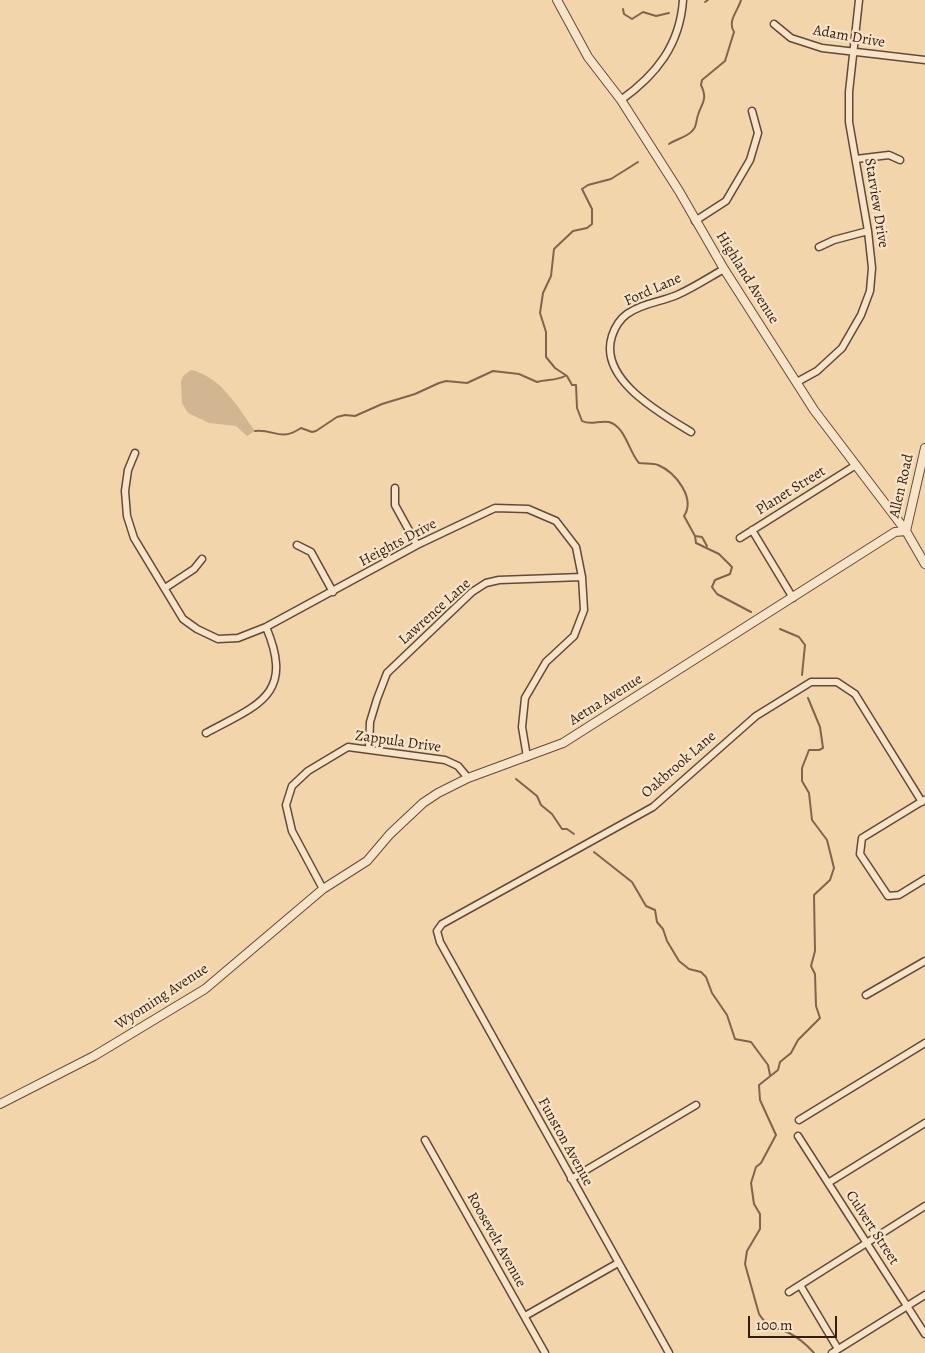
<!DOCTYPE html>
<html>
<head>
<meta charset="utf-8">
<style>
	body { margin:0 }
	#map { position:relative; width:925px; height:1353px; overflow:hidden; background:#f2d5ab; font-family:Alegreya,serif }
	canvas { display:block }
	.scale { position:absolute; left:748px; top:1316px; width:89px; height:22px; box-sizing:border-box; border:2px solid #331c11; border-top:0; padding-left:6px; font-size:15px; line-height:18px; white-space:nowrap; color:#331c11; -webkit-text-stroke:4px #f7e4c8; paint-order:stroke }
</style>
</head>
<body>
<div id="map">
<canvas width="925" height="1353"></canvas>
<div class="scale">100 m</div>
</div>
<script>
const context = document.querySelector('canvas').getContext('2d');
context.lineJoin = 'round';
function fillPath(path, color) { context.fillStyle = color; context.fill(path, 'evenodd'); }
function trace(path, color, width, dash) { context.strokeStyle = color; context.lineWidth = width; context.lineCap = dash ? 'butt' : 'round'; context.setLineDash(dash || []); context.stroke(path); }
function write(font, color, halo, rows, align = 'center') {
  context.font = font + ' Alegreya,serif'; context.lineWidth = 4.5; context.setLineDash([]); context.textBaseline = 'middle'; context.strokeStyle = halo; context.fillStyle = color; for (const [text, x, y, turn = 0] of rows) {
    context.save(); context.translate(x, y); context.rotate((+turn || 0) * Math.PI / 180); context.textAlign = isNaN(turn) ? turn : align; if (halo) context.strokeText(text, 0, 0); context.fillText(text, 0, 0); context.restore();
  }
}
fillPath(new Path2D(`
	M 191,370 C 222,377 238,408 255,431 L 247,436 L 236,426 L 209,423 L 188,413 L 182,403 L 181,382 L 183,376 Z`), '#d2b691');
trace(new Path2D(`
	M 705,2 L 708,0
	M 623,9 L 624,14 L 632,19 L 643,12 L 656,16 L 669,13
	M 669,144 C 676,139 688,137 693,130 C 697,126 696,120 698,115 C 702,102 708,100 701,85 L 702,80 L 725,61 L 734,32 C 727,21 738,11 741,0
	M 638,162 L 611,179 L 588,185 L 582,189 L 592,209 L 592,224 L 587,228 L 573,231 L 554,249 L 551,276 L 543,293 L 540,313 L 546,332 L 546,357 L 555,368 L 567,376 L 572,385 L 576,385 L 577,408 L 582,421 C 591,426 599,420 609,422 C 625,426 629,452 639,463 C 645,464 653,463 658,465 C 675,472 696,498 684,516 L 695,536 L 696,543 L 719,554 L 732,567 L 730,574 L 715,580 L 712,587 L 717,594 L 751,612
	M 255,431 C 275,429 280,442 301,428 L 312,432 L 316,431 L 337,417 L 345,415 L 355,416 L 382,404 L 415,394 L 439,383 L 446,381 L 467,383 L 493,371 L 519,374 L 537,382 C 546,379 556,381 565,376
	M 695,536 L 702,537 L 707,546
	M 780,629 L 799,637 L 805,645 L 802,675
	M 808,698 L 820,727 L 823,748 L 819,750 L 809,750 L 802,768 L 802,781 L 809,793 L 812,820 L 827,840 L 834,868 L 830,880 L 814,895 L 815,951 L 811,966 L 815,974 L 816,1006 L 820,1018 L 798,1040 L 791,1053 L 780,1062 L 778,1070 L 759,1085 L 760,1100 L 776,1135 L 761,1163 L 756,1167 L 751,1183 L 754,1204 L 760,1214 L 760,1229 L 747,1251 L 745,1264 L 759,1314 C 769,1329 774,1326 789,1333 C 799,1338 807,1345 814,1353
	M 516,779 L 537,796 L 541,805 L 552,814 L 562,829 L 567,829 L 574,834
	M 594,852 L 632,882 L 646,906 L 655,910 L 657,922 L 663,929 L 667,941 L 679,961 L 689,969 L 701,972 L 706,977 L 712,993 L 727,1015 L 735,1039 L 751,1042 L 768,1065 L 770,1075`), '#7f654e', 2);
const minor = new Path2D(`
	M 774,24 L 791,38 L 822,48 L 925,60
	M 621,100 C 656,75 680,45 683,0
	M 856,159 L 889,155 L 900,160
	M 695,221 L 726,201 L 750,160 L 758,133 L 752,111
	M 819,247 L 834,240 L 868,231
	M 797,382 L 817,371 L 842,348 L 861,315 L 870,291 L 872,268 L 868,231 L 849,122 L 849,92 L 859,0
	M 691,432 C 660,413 598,379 612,336 C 615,327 620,319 627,314 C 642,303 661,302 677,295 C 693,288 708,278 724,269
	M 135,453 L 128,470 L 125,491 L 127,516 L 134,538 L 183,619 L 197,629 L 218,639 L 238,638 L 266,627 L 417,545 L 495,508 L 528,509 L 556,521 L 576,547 L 582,577 L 584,610 L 574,636 L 546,662 L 525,698 L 522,727 L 527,757
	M 395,488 L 395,505 L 417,545
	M 752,530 L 793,598
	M 740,538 L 856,465
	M 297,545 L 311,552 L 333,592
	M 165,588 L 194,569 L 202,559
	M 206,733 C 258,705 295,695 266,627
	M 369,748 L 370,722 L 377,699 L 387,673 L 472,592 L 486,583 L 499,580 L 582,577
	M 924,800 L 862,838 L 860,854 L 888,896 L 899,895 L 925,879
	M 323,889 L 292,831 L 286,805 L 292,786 L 308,771 L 348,747 L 445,760 L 458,766 L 468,778
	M 866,995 L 925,961
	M 799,1120 L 925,1043
	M 798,1136 L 925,1334
	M 425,1140 L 545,1353
	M 571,1179 L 696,1105
	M 828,1183 L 925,1123
	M 800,1285 L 838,1349
	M 789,1292 L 925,1206
	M 525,1316 L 618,1263
	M 669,1353 L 440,942 L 437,931 L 442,924 L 653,807 L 756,716 L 811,682 L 837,682 L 855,694 L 922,802
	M 832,1353 L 925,1295`);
const tertiary = new Path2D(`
	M 557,0 L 588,57 L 621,100 L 679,191 L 724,269 L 814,410 L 906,531 L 925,564
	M 906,531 L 925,448
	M 0,1104 L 94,1056 L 205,989 L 323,889 L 367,861 L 390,834 L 423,803 L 438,793 L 468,778 L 563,743 L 895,532 L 906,531`);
trace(minor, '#634a38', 9);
trace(tertiary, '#634a38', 10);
trace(minor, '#f7e4c8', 6);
trace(tertiary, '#f7e4c8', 8);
write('15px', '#331c11', '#f7e4c8', [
	["Adam Drive",849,37,10],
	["Starview Drive",876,203,81],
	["Highland Avenue",747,278,58],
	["Ford Lane",653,290,-24],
	["Allen Road",902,486,-77],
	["Planet Street",791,491,-32],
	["Heights Drive",398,543,-28],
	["Lawrence Lane",435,612,-42],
	["Aetna Avenue",606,700,-32],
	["Zappula Drive",398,742,8],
	["Oakbrook Lane",679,765,-41],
	["Wyoming Avenue",162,997,-33],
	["Funston Avenue",565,1142,61],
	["Culvert Street",872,1228,57],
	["Roosevelt Avenue",496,1240,61]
]);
</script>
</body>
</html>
